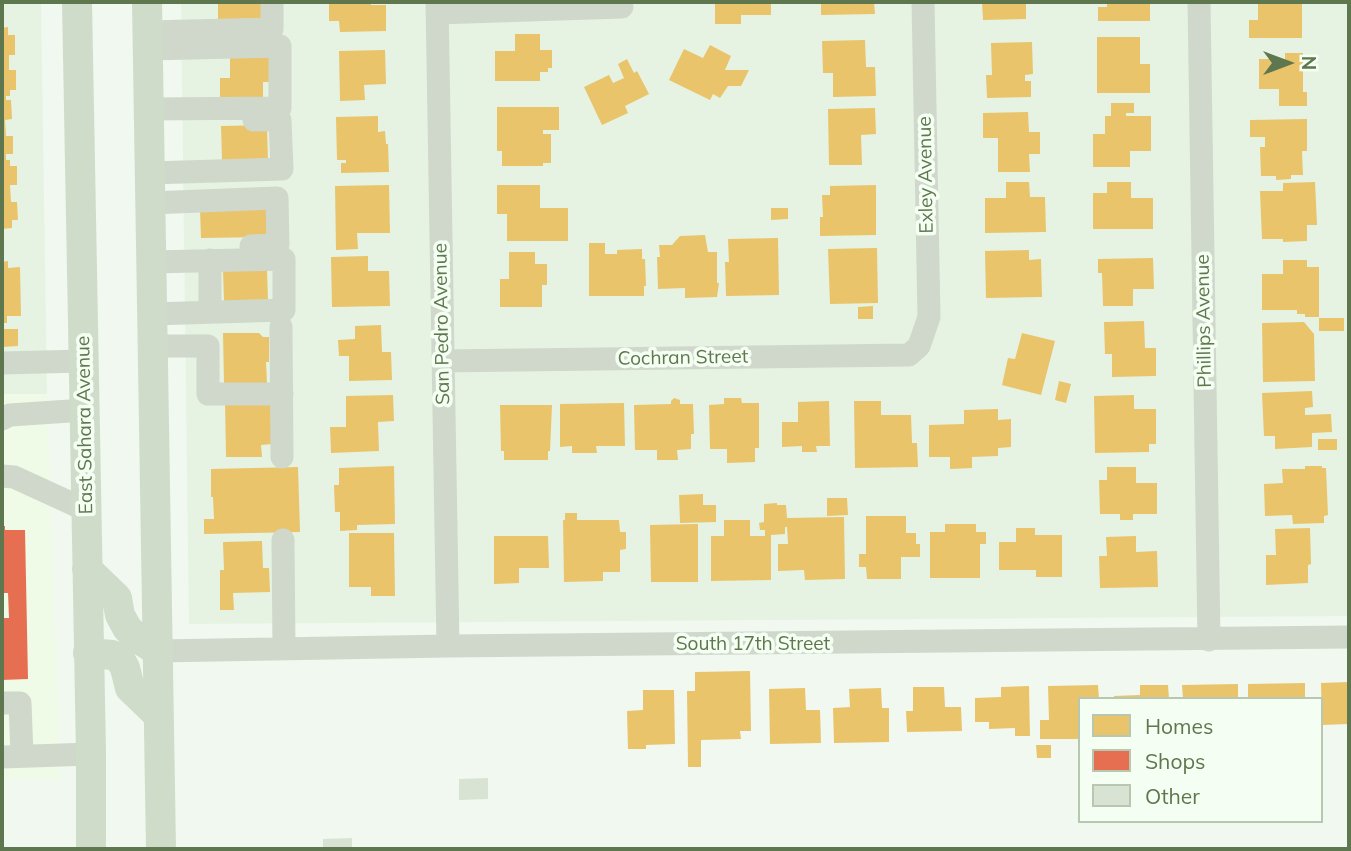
<!DOCTYPE html>
<html>
<head>
<meta charset="utf-8">
<style>
	body { margin:0 }
	#map { position:relative; width:1351px; height:851px; overflow:hidden; background:#f1f8ef; font-family:Mulish,sans-serif }
	canvas { display:block }
	.frame { position:absolute; inset:0; border:4px solid #5f774e; pointer-events:none }
	.legend { position:absolute; left:1078px; top:697px; width:245px; height:126px; box-sizing:border-box; background:#f4fef2; border:2px solid #b8c8b0; margin:0; padding:9px 12px; list-style:none; font-size:21px; color:#5f774e }
	.legend li { display:flex; align-items:center; gap:14px; height:35px }
	.legend b { width:35px; border:2px solid #b8c8b0 }
	.north { position:absolute; left:1253px; top:28px; width:70px; height:70px; -webkit-text-stroke:5px #f4fef2; paint-order:stroke; rotate:90deg; font-size:19px; font-weight:700; line-height:28px; text-align:center; color:#5f774e }
	.north::after { content:''; display:block; margin:auto; width:24px; height:32px; background:#5f774e; clip-path:polygon(50% 0,100% 100%,50% 72%,0 100%) }
</style>
</head>
<body>
<div id="map">
<canvas width="1351" height="851"></canvas>
<div class="frame"></div>
<ul class="legend">
<li><b style="height:19px;background:#e9c46a"></b>Homes</li>
<li><b style="height:19px;background:#e76f51"></b>Shops</li>
<li><b style="height:19px;background:#d8e3d3"></b>Other</li>
</ul>
<div class="north">N</div>
</div>
<script>
const context = document.querySelector('canvas').getContext('2d');
context.lineJoin = 'round';
function fillPath(path, color) { context.fillStyle = color; context.fill(path, 'evenodd'); }
function trace(path, color, width, dash) { context.strokeStyle = color; context.lineWidth = width; context.lineCap = dash ? 'butt' : 'round'; context.setLineDash(dash || []); context.stroke(path); }
function write(font, color, halo, rows, align = 'center') {
  context.font = font + ' Mulish,sans-serif'; context.lineWidth = 7; context.setLineDash([]); context.textBaseline = 'middle'; context.strokeStyle = halo; context.fillStyle = color; for (const [text, x, y, turn = 0] of rows) {
    context.save(); context.translate(x, y); context.rotate((+turn || 0) * Math.PI / 180); context.textAlign = isNaN(turn) ? turn : align; if (halo) context.strokeText(text, 0, 0); context.fillText(text, 0, 0); context.restore();
  }
}
fillPath(new Path2D(`
	M 2,2 L 41,2 L 47,394 L 2,394 Z
	M 181,2 L 1349,2 L 1349,616 L 189,624 Z`), '#e6f3e2');
fillPath(new Path2D(`
	M 2,394 L 47,394 L 60,778 L 2,779 Z`), '#effae7');
fillPath(new Path2D(`
	M 218,2 L 263,2 L 263,23 L 218,24 Z
	M 329,2 L 371,2 L 371,5 L 386,5 L 386,31 L 340,32 L 339,21 L 329,21 Z
	M 715,2 L 771,2 L 771,15 L 741,15 L 741,24 L 715,24 Z
	M 821,2 L 874,2 L 875,14 L 821,15 Z
	M 982,2 L 1026,2 L 1026,19 L 983,20 Z
	M 1107,2 L 1150,2 L 1150,21 L 1098,21 L 1098,7 L 1107,7 Z
	M 1258,2 L 1302,2 L 1302,38 L 1249,38 L 1249,20 L 1258,20 Z
	M 8,27 L 8,35 L 15,35 L 15,55 L 9,55 L 9,70 L 16,70 L 16,90 L 10,90 L 10,96 L 6,96 L 6,100 L 11,100 L 12,119 L 5,120 L 6,136 L 13,136 L 13,154 L 6,154 L 6,160 L 10,160 L 10,166 L 17,166 L 17,185 L 10,185 L 11,202 L 17,202 L 18,220 L 12,220 L 12,228 L 2,229 L 2,28 Z
	M 515,34 L 540,34 L 540,50 L 552,50 L 552,68 L 548,68 L 548,72 L 540,72 L 540,81 L 495,81 L 495,51 L 515,51 Z
	M 1097,37 L 1140,37 L 1140,64 L 1150,64 L 1150,93 L 1097,93 Z
	M 865,40 L 866,67 L 875,67 L 876,96 L 833,97 L 833,73 L 823,73 L 822,41 Z
	M 1032,42 L 1033,74 L 1025,75 L 1025,81 L 1031,81 L 1031,97 L 987,98 L 986,75 L 992,75 L 991,43 Z
	M 710,45 L 731,56 L 725,70 L 749,70 L 741,86 L 728,86 L 720,98 L 713,94 L 710,100 L 669,80 L 684,49 L 703,58 Z
	M 275,50 L 276,82 L 263,82 L 263,106 L 220,106 L 220,78 L 230,78 L 230,51 Z
	M 385,50 L 386,84 L 364,85 L 365,100 L 340,101 L 339,51 Z
	M 1285,53 L 1303,53 L 1303,92 L 1307,92 L 1307,106 L 1279,106 L 1279,89 L 1259,89 L 1259,59 L 1285,59 Z
	M 627,59 L 634,73 L 637,71 L 649,94 L 625,106 L 628,113 L 602,125 L 584,87 L 609,75 L 613,83 L 624,78 L 618,64 Z
	M 1111,103 L 1134,103 L 1134,113 L 1126,113 L 1126,116 L 1151,116 L 1151,151 L 1130,151 L 1130,167 L 1093,167 L 1093,134 L 1105,134 L 1105,116 L 1111,116 Z
	M 497,107 L 559,107 L 559,130 L 543,130 L 543,134 L 551,134 L 551,163 L 543,163 L 543,166 L 502,166 L 502,151 L 497,151 Z
	M 875,108 L 876,134 L 861,135 L 862,165 L 829,165 L 828,109 Z
	M 1028,112 L 1029,132 L 1040,132 L 1040,154 L 1029,154 L 1030,172 L 998,172 L 998,138 L 983,138 L 983,113 Z
	M 378,116 L 378,132 L 385,131 L 386,144 L 388,144 L 389,172 L 341,173 L 341,163 L 346,163 L 346,160 L 337,160 L 336,117 Z
	M 1307,119 L 1307,151 L 1302,151 L 1303,175 L 1291,175 L 1291,179 L 1276,180 L 1276,176 L 1261,176 L 1260,147 L 1265,147 L 1265,137 L 1250,137 L 1250,120 Z
	M 267,125 L 268,162 L 222,160 L 221,126 Z
	M 1006,182 L 1029,182 L 1030,197 L 1045,197 L 1046,232 L 985,233 L 985,198 L 1006,198 Z
	M 1107,182 L 1131,182 L 1131,198 L 1153,198 L 1153,229 L 1093,229 L 1093,193 L 1107,193 Z
	M 1315,182 L 1317,225 L 1307,225 L 1307,241 L 1283,242 L 1283,239 L 1262,239 L 1260,191 L 1283,191 L 1283,183 Z
	M 389,185 L 390,233 L 357,233 L 358,249 L 336,250 L 335,186 Z
	M 497,185 L 540,185 L 540,208 L 568,208 L 568,241 L 507,241 L 507,214 L 497,214 Z
	M 876,185 L 876,235 L 820,236 L 820,217 L 823,217 L 822,195 L 830,195 L 830,186 Z
	M 266,206 L 267,237 L 201,238 L 200,209 Z
	M 771,208 L 788,208 L 788,219 L 771,220 Z
	M 705,235 L 708,252 L 717,252 L 717,283 L 719,283 L 717,297 L 685,298 L 685,288 L 658,289 L 657,257 L 660,257 L 659,245 L 672,245 L 680,236 Z
	M 778,238 L 779,295 L 726,296 L 725,262 L 729,262 L 728,239 Z
	M 589,243 L 605,243 L 605,254 L 617,254 L 617,250 L 642,249 L 642,259 L 645,259 L 646,286 L 644,286 L 644,296 L 589,296 Z
	M 877,248 L 878,303 L 830,304 L 828,249 Z
	M 1029,250 L 1029,260 L 1041,259 L 1042,297 L 986,298 L 985,251 Z
	M 509,252 L 535,252 L 535,264 L 547,264 L 547,285 L 542,285 L 542,307 L 500,307 L 500,279 L 509,279 Z
	M 368,256 L 368,271 L 389,271 L 390,306 L 332,307 L 331,257 Z
	M 1153,258 L 1154,289 L 1133,289 L 1133,306 L 1103,306 L 1102,273 L 1098,273 L 1098,259 Z
	M 1283,260 L 1307,260 L 1307,267 L 1319,267 L 1319,317 L 1305,317 L 1305,314 L 1297,314 L 1297,310 L 1262,310 L 1262,274 L 1283,274 Z
	M 8,261 L 8,268 L 20,267 L 21,316 L 7,316 L 7,323 L 2,323 L 2,262 Z
	M 267,269 L 268,301 L 224,302 L 223,270 Z
	M 873,306 L 873,319 L 858,319 L 858,307 Z
	M 1319,318 L 1344,318 L 1344,331 L 1319,331 Z
	M 1144,321 L 1145,348 L 1156,348 L 1156,376 L 1112,377 L 1112,354 L 1105,354 L 1104,322 Z
	M 1304,322 L 1314,334 L 1315,381 L 1263,382 L 1262,323 Z
	M 381,325 L 382,352 L 391,352 L 392,380 L 349,381 L 349,356 L 339,356 L 338,340 L 355,339 L 355,326 Z
	M 2,329 L 18,329 L 18,346 L 2,347 Z
	M 223,333 L 259,333 L 263,337 L 269,337 L 269,362 L 266,362 L 267,384 L 224,384 Z
	M 1022,333 L 1055,341 L 1041,395 L 1002,385 L 1008,358 L 1015,359 Z
	M 1059,381 L 1071,384 L 1066,403 L 1055,400 Z
	M 1312,391 L 1313,407 L 1305,408 L 1305,415 L 1331,414 L 1332,432 L 1312,433 L 1312,447 L 1275,449 L 1275,436 L 1264,436 L 1262,393 Z
	M 393,395 L 394,421 L 378,422 L 379,451 L 331,453 L 330,427 L 346,427 L 346,396 Z
	M 1134,395 L 1134,409 L 1156,409 L 1156,444 L 1149,444 L 1149,452 L 1095,453 L 1094,396 Z
	M 674,398 L 680,400 L 680,404 L 693,404 L 694,434 L 691,434 L 691,449 L 677,450 L 678,460 L 657,460 L 657,450 L 635,450 L 634,405 L 671,404 L 671,401 Z
	M 724,398 L 741,398 L 742,403 L 759,403 L 759,448 L 755,448 L 755,462 L 727,463 L 727,449 L 710,449 L 709,405 L 724,404 Z
	M 271,400 L 272,444 L 261,445 L 262,457 L 226,457 L 225,401 Z
	M 829,401 L 830,446 L 816,446 L 817,452 L 802,452 L 802,446 L 782,447 L 782,422 L 798,422 L 798,402 Z
	M 854,401 L 881,401 L 881,415 L 911,415 L 912,443 L 917,443 L 918,467 L 855,468 Z
	M 624,403 L 625,446 L 596,446 L 597,453 L 572,453 L 572,446 L 560,447 L 560,404 Z
	M 500,405 L 552,405 L 550,451 L 548,451 L 548,460 L 504,460 L 504,451 L 501,451 Z
	M 998,409 L 998,420 L 1011,419 L 1011,447 L 998,448 L 998,456 L 972,457 L 972,468 L 950,469 L 950,457 L 929,457 L 929,425 L 964,424 L 964,410 Z
	M 1318,439 L 1337,439 L 1337,450 L 1318,450 Z
	M 394,466 L 395,524 L 357,525 L 357,530 L 340,531 L 340,512 L 335,512 L 334,485 L 339,485 L 339,468 Z
	M 1305,466 L 1322,466 L 1322,468 L 1326,468 L 1328,515 L 1324,516 L 1324,523 L 1293,524 L 1292,515 L 1265,516 L 1264,484 L 1283,483 L 1282,469 L 1305,469 Z
	M 298,467 L 300,532 L 204,534 L 204,519 L 214,519 L 213,497 L 211,497 L 211,469 Z
	M 1107,467 L 1136,467 L 1136,483 L 1157,483 L 1157,514 L 1133,514 L 1133,520 L 1120,520 L 1120,514 L 1100,514 L 1099,480 L 1107,480 Z
	M 703,494 L 703,505 L 716,505 L 716,522 L 680,523 L 679,495 Z
	M 827,498 L 847,498 L 848,515 L 827,516 Z
	M 777,503 L 777,505 L 786,505 L 787,518 L 844,517 L 845,579 L 805,580 L 804,570 L 778,571 L 778,544 L 788,544 L 787,527 L 785,527 L 785,534 L 771,535 L 771,580 L 711,581 L 711,536 L 724,536 L 724,520 L 750,520 L 750,536 L 765,536 L 765,530 L 760,530 L 759,523 L 764,522 L 764,504 Z
	M 565,513 L 577,513 L 577,520 L 619,520 L 620,532 L 626,532 L 626,549 L 620,550 L 620,572 L 603,572 L 603,581 L 564,582 L 563,520 L 565,520 Z
	M 866,516 L 906,516 L 906,533 L 916,533 L 916,544 L 920,544 L 920,557 L 901,557 L 901,579 L 867,579 L 866,567 L 859,567 L 859,554 L 866,554 Z
	M 698,524 L 698,582 L 651,582 L 650,525 Z
	M 945,524 L 976,524 L 976,532 L 986,532 L 986,544 L 980,544 L 980,578 L 930,578 L 930,532 L 945,532 Z
	M 1016,528 L 1035,528 L 1035,535 L 1062,535 L 1062,577 L 1036,577 L 1036,570 L 999,570 L 999,542 L 1016,542 Z
	M 1310,528 L 1311,564 L 1308,565 L 1308,583 L 1266,585 L 1266,555 L 1276,555 L 1275,529 Z
	M 349,533 L 394,533 L 395,596 L 371,596 L 371,587 L 349,587 Z
	M 494,536 L 548,536 L 549,568 L 519,568 L 519,583 L 494,584 Z
	M 1136,536 L 1136,552 L 1157,551 L 1158,587 L 1100,588 L 1099,556 L 1107,556 L 1106,537 Z
	M 262,541 L 263,568 L 269,568 L 270,592 L 233,593 L 234,610 L 220,610 L 220,570 L 224,570 L 223,542 Z
	M 750,671 L 751,731 L 740,731 L 741,739 L 701,740 L 701,767 L 688,767 L 687,691 L 695,691 L 695,672 Z
	M 1349,682 L 1349,724 L 1322,725 L 1321,683 Z
	M 1305,683 L 1305,698 L 1248,699 L 1248,684 Z
	M 1238,684 L 1238,699 L 1183,699 L 1182,685 Z
	M 1098,685 L 1099,699 L 1080,699 L 1080,739 L 1040,739 L 1040,720 L 1049,720 L 1048,686 Z
	M 1140,685 L 1168,685 L 1169,699 L 1114,699 L 1114,696 L 1140,695 Z
	M 1029,686 L 1030,736 L 1015,736 L 1015,728 L 989,729 L 989,722 L 975,722 L 975,698 L 1001,697 L 1001,687 Z
	M 913,687 L 944,687 L 945,707 L 961,707 L 962,731 L 907,732 L 906,711 L 913,711 Z
	M 805,688 L 806,710 L 820,710 L 821,743 L 770,744 L 769,689 Z
	M 881,688 L 882,708 L 889,708 L 889,742 L 834,743 L 833,708 L 850,707 L 849,689 Z
	M 643,690 L 674,690 L 675,744 L 646,745 L 646,749 L 628,749 L 627,711 L 643,710 Z
	M 1036,745 L 1051,745 L 1051,758 L 1037,758 Z`), '#e9c46a');
fillPath(new Path2D(`
	M 2,526 L 5,526 L 5,530 L 25,530 L 28,679 L 2,680 L 2,618 L 9,618 L 8,593 L 2,593 Z`), '#e76f51');
fillPath(new Path2D(`
	M 488,778 L 488,799 L 459,800 L 459,779 Z
	M 352,838 L 352,849 L 323,849 L 323,839 Z`), '#d8e3d3');
trace(new Path2D(`
	M 437,2 L 448,646
	M 1199,2 L 1209,640
	M 437,13 L 622,7
	M 148,32 L 272,29 L 272,2
	M 148,49 L 280,46 L 280,108 L 149,109
	M 150,173 L 282,169 L 280,120 L 254,120
	M 150,203 L 277,198 L 278,245 L 251,246
	M 210,260 L 210,312
	M 152,262 L 284,259 L 284,310 L 152,314
	M 281,327 L 282,457
	M 153,346 L 208,346 L 208,394 L 282,394
	M 443,361 L 909,355 L 919,346 L 929,317 L 923,2
	M 2,363 L 84,361
	M 2,419 L 10,415 L 85,410
	M 2,476 L 14,477 L 86,510
	M 283,540 L 284,649
	M 158,651 L 448,646 L 1349,637
	M 2,703 L 20,703 L 22,756
	M 2,757 L 91,754`), '#d0d8cc', 23);
trace(new Path2D(`
	M 77,2 L 91,754 L 91,849
	M 147,2 L 161,849
	M 87,569 L 117,598 L 120,615 L 127,628 L 137,638 L 158,651
	M 88,653 L 112,655 L 120,659 L 125,668 L 130,688 L 159,716`), '#cfdcca', 30);
write('19px', '#5f774e', '#f4fef2', [
	["Exley Avenue",926,175,-91],
	["Phillips Avenue",1204,321,-91],
	["San Pedro Avenue",442,324,-91],
	["Cochran Street",683,358,-1],
	["East Sahara Avenue",85,425,-91],
	["South 17th Street",753,644]
]);
</script>
</body>
</html>
